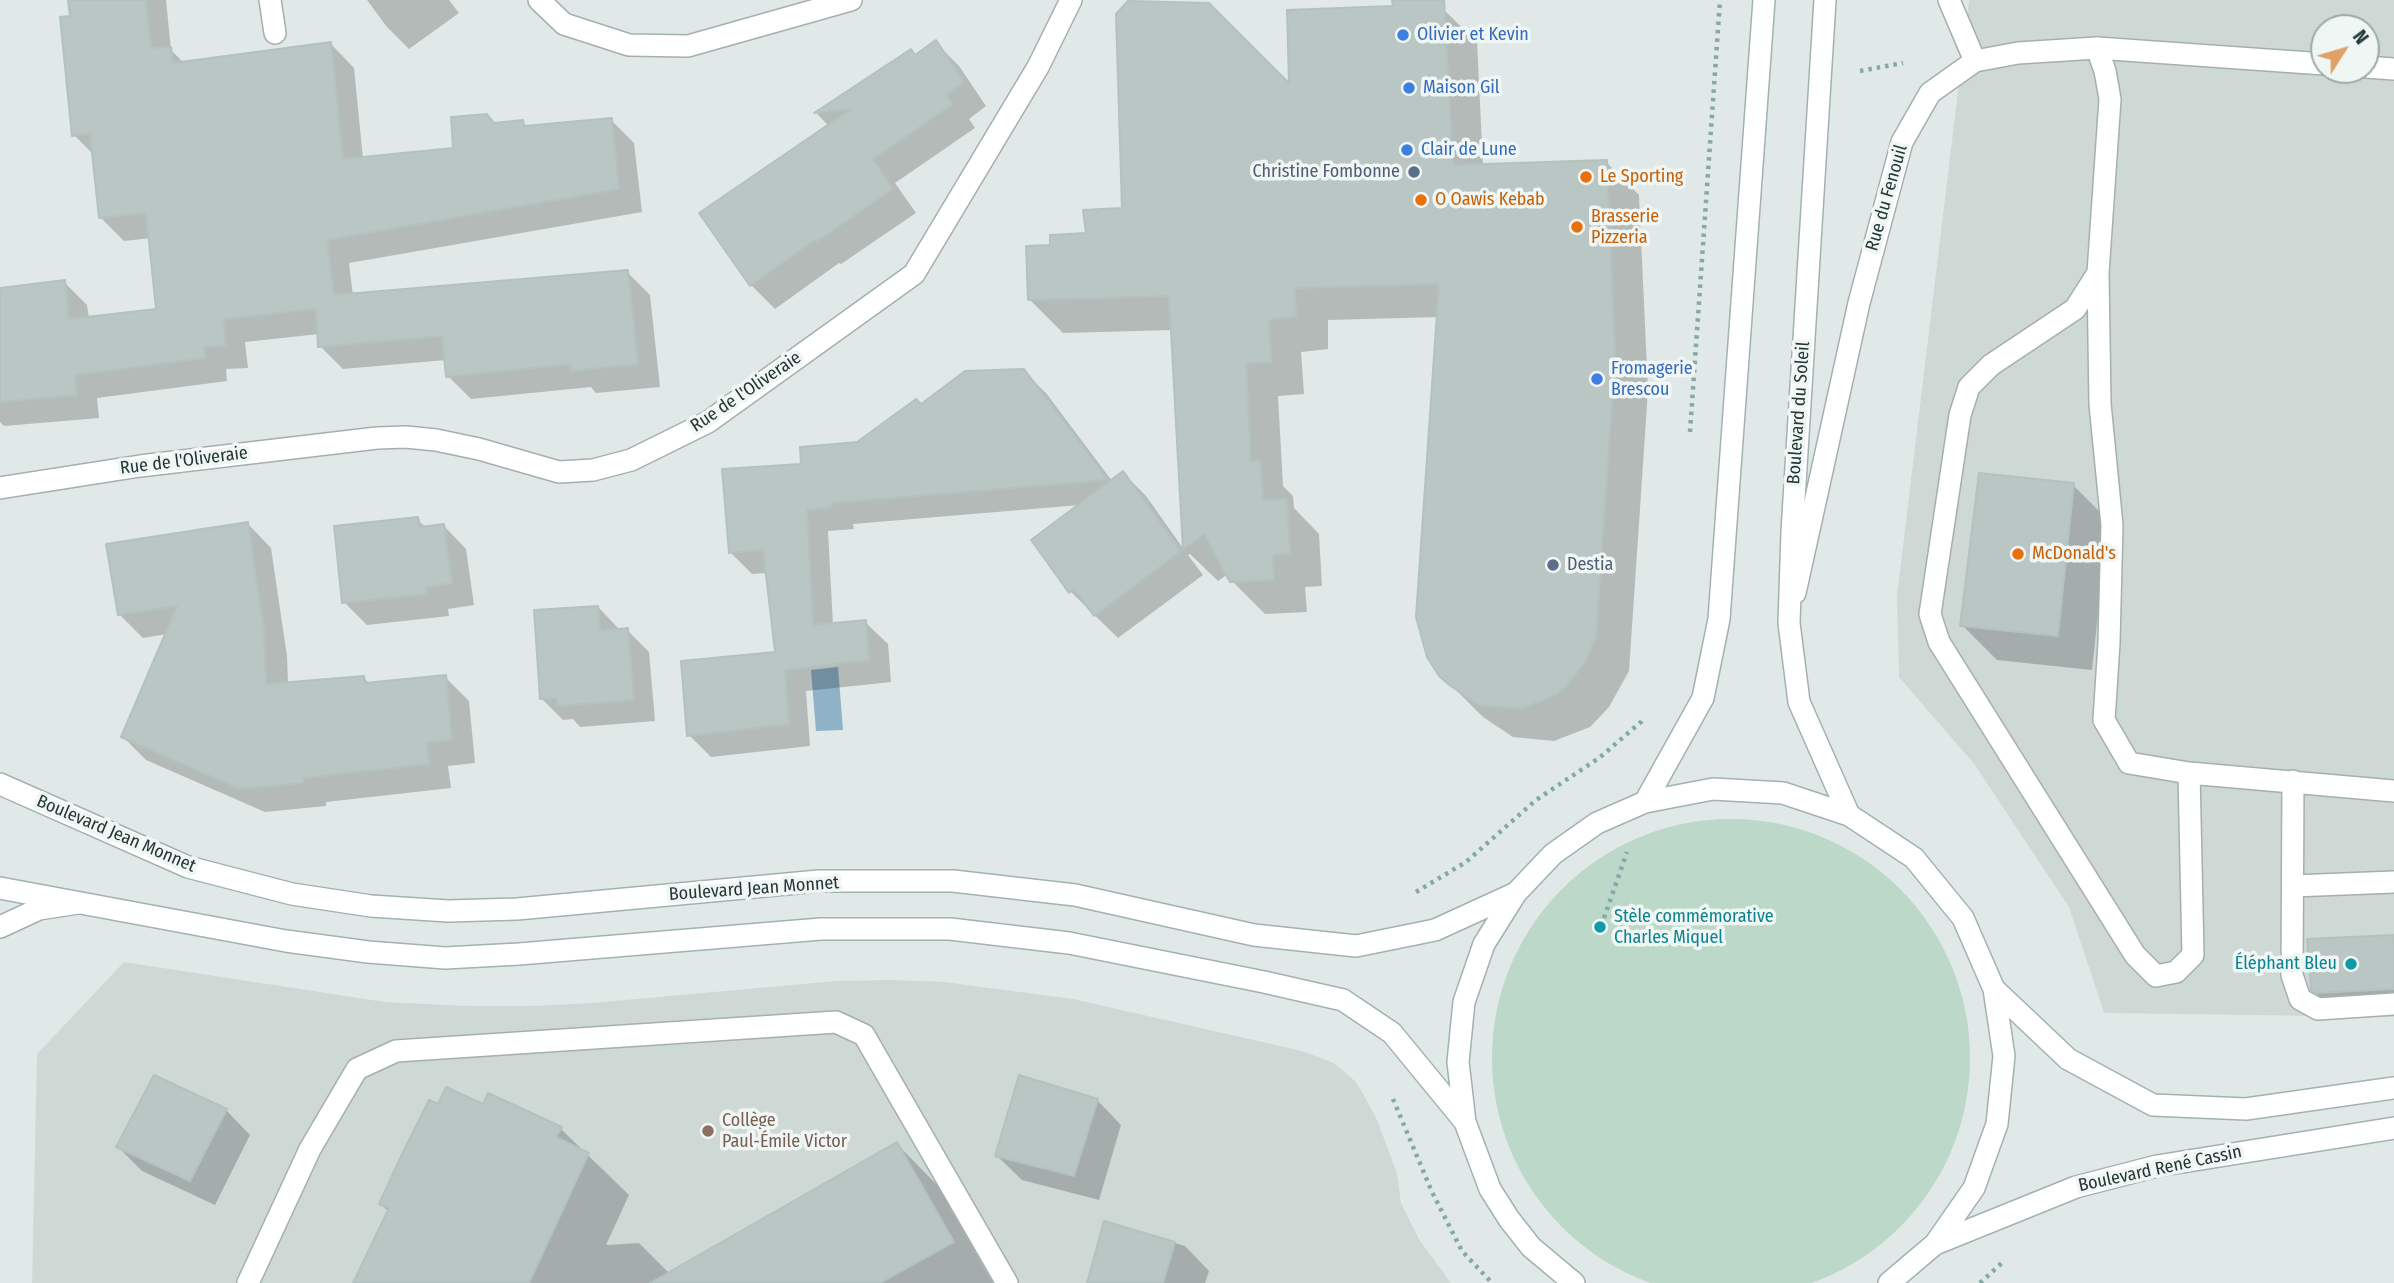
<!DOCTYPE html>
<html>
<head>
<meta charset="utf-8">
<style>
	body { margin:0 }
	#map { position:relative; width:2394px; height:1283px; overflow:hidden; background:#e0e9e7; font-family:"Fira Sans Condensed",sans-serif }
	canvas { display:block }
	.north { position:absolute; left:2310px; top:14px; width:70px; height:70px; box-sizing:border-box; background:#f0f6f4; border:2px solid #9eaaa8; border-radius:50%; rotate:53deg; font-size:19px; font-weight:700; line-height:28px; text-align:center; color:#233736 }
	.north::after { content:''; display:block; margin:auto; width:24px; height:32px; background:#e1a065; clip-path:polygon(50% 0,100% 100%,50% 72%,0 100%) }
</style>
</head>
<body>
<div id="map">
<canvas width="2394" height="1283"></canvas>
<div class="north">N</div>
</div>
<script>
const context = document.querySelector('canvas').getContext('2d');
context.lineJoin = 'round';
function fillPath(path, color) { context.fillStyle = color; context.fill(path, 'evenodd'); }
function trace(path, color, width, dash) { context.strokeStyle = color; context.lineWidth = width; context.lineCap = dash ? 'butt' : 'round'; context.setLineDash(dash || []); context.stroke(path); }
function write(font, color, halo, rows, align = 'center') {
  context.font = font + ' "Fira Sans Condensed",sans-serif'; context.lineWidth = 7; context.setLineDash([]); context.textBaseline = 'middle'; context.strokeStyle = halo; context.fillStyle = color; for (const [text, x, y, turn = 0] of rows) {
    context.save(); context.translate(x, y); context.rotate((+turn || 0) * Math.PI / 180); context.textAlign = isNaN(turn) ? turn : align; if (halo) context.strokeText(text, 0, 0); context.fillText(text, 0, 0); context.restore();
  }
}
fillPath(new Path2D(`
	M 1969,0 L 2394,0 L 2394,1017 L 2104,1013 L 2069,907 L 1975,765 L 1899,677 L 1897,596 ZM 2324,28 L 2366,28 L 2366,70 L 2324,70 Z
	M 124,962 L 385,1002 L 467,1006 L 532,1006 L 592,1003 L 836,981 L 891,980 L 944,982 L 1073,999 L 1302,1051 L 1334,1063 L 1356,1082 L 1362,1092 L 1377,1120 L 1397,1173 L 1401,1203 L 1420,1241 L 1451,1283 L 32,1283 L 37,1054 Z`), '#ced9d6');
fillPath(new Path2D(`
	M1492 1058a239 239 0 1 1 478 0a239 239 0 1 1-478 0Z`), '#bbd8c9');
fillPath(new Path2D(`
	M 838,667 L 843,730 L 816,731 L 811,670 Z`), '#8eb2c8');
fillPath(new Path2D(`
	M 70,0 L 166,0 L 171,50 L 184,63 L 331,44 L 354,68 L 363,159 L 455,149 L 495,125 L 522,122 L 528,127 L 611,120 L 634,143 L 642,212 L 349,263 L 353,296 L 627,272 L 650,295 L 660,387 L 596,393 L 591,387 L 471,399 L 448,376 L 446,360 L 343,369 L 320,346 L 319,334 L 245,342 L 248,368 L 226,369 L 227,381 L 97,398 L 99,418 L 4,426 L 0,422 L 0,290 L 64,282 L 87,305 L 89,318 L 158,310 L 151,238 L 124,241 L 101,218 L 94,155 L 74,135 Z
	M 367,0 L 449,0 L 459,13 L 409,49 L 387,27 Z
	M 1443,9 L 1477,42 L 1483,166 L 1606,162 L 1639,195 L 1648,390 L 1629,671 L 1609,707 L 1590,727 L 1554,741 L 1513,737 L 1483,717 L 1441,675 L 1439,317 L 1328,320 L 1328,349 L 1301,352 L 1304,394 L 1278,396 L 1283,486 L 1293,496 L 1294,508 L 1319,534 L 1322,586 L 1305,587 L 1307,612 L 1265,614 L 1232,581 L 1228,574 L 1218,581 L 1190,554 L 1188,555 L 1203,575 L 1118,638 L 1071,592 L 1033,541 L 1080,505 L 853,524 L 854,529 L 828,531 L 833,625 L 865,622 L 888,644 L 891,682 L 806,691 L 810,746 L 711,757 L 689,735 L 776,654 L 767,573 L 752,574 L 730,552 L 802,465 L 858,443 L 921,406 L 1023,371 L 1046,393 L 1112,481 L 1123,473 L 1146,496 L 1185,551 L 1173,330 L 1063,333 L 1030,300 L 1052,247 L 1088,235 L 1291,88 Z
	M 935,42 L 959,66 L 986,106 L 969,119 L 975,128 L 895,183 L 916,213 L 841,264 L 839,263 L 775,309 L 751,285 L 702,213 L 829,126 L 817,114 L 911,51 L 916,56 Z
	M 2073,485 L 2108,520 L 2092,670 L 1997,660 L 1962,625 Z
	M 417,519 L 426,528 L 444,526 L 466,549 L 474,605 L 448,609 L 449,616 L 367,625 L 344,602 Z
	M 248,524 L 271,548 L 287,656 L 288,684 L 364,678 L 370,684 L 445,677 L 469,701 L 475,763 L 448,766 L 451,788 L 326,802 L 326,806 L 265,812 L 146,760 L 123,737 L 167,634 L 143,638 L 119,614 Z
	M 598,607 L 619,629 L 627,630 L 649,652 L 655,721 L 580,727 L 573,719 L 563,720 L 541,698 Z
	M 2394,937 L 2394,1001 L 2325,1002 L 2312,989 Z
	M 1097,1100 L 1121,1125 L 1099,1200 L 1022,1180 L 997,1156 Z
	M 439,1106 L 484,1106 L 561,1129 L 629,1195 L 606,1245 L 639,1243 L 670,1274 L 897,1144 L 937,1185 L 993,1283 L 355,1283 L 389,1212 L 381,1204 Z
	M 226,1110 L 250,1135 L 215,1205 L 142,1171 L 118,1147 Z
	M 1105,1223 L 1185,1246 L 1209,1271 L 1205,1283 L 1088,1283 Z`), '#0003');
const building = new Path2D(`
	M 68,0 L 146,0 L 151,48 L 171,47 L 173,63 L 331,42 L 343,159 L 453,148 L 451,117 L 487,114 L 494,123 L 523,120 L 524,126 L 612,118 L 619,189 L 327,240 L 334,295 L 628,270 L 638,364 L 571,371 L 571,364 L 446,377 L 442,336 L 318,347 L 316,309 L 223,319 L 226,345 L 204,347 L 205,358 L 75,375 L 77,395 L 0,402 L 0,288 L 65,280 L 69,319 L 156,309 L 146,213 L 99,218 L 90,134 L 72,136 L 60,17 L 70,16 Z
	M 1392,0 L 1444,0 L 1453,165 L 1607,160 L 1615,356 L 1596,637 L 1584,664 L 1567,685 L 1557,694 L 1521,709 L 1478,705 L 1448,684 L 1439,676 L 1427,657 L 1416,617 L 1439,284 L 1295,288 L 1296,316 L 1269,320 L 1271,362 L 1246,363 L 1251,461 L 1260,461 L 1263,500 L 1287,499 L 1290,553 L 1273,555 L 1274,580 L 1230,582 L 1204,534 L 1183,550 L 1169,296 L 1028,300 L 1026,246 L 1050,245 L 1050,235 L 1086,233 L 1083,210 L 1122,208 L 1116,14 L 1128,1 L 1209,3 L 1289,83 L 1287,10 L 1393,6 Z
	M 936,40 L 964,82 L 946,95 L 953,104 L 873,159 L 893,189 L 816,242 L 815,240 L 750,286 L 699,213 L 851,109 L 814,113 L 911,49 L 915,55 Z
	M 1024,369 L 1108,480 L 832,503 L 832,507 L 807,510 L 813,625 L 866,620 L 869,660 L 785,670 L 789,724 L 687,736 L 681,661 L 775,652 L 763,550 L 729,553 L 722,469 L 801,464 L 800,447 L 857,442 L 916,399 L 921,404 L 965,371 Z
	M 1123,471 L 1181,551 L 1094,616 L 1074,589 L 1069,593 L 1031,540 Z
	M 1979,473 L 2074,483 L 2058,636 L 1960,626 Z
	M 418,517 L 420,527 L 444,524 L 452,583 L 426,587 L 427,594 L 342,603 L 334,526 Z
	M 248,522 L 264,631 L 266,684 L 364,676 L 365,683 L 446,675 L 452,740 L 426,743 L 429,764 L 303,778 L 303,783 L 240,789 L 121,737 L 177,606 L 118,615 L 106,544 Z
	M 598,606 L 600,631 L 628,628 L 634,700 L 557,706 L 556,698 L 540,699 L 534,610 Z
	M 2394,935 L 2394,989 L 2316,993 L 2311,990 L 2307,939 Z
	M 154,1075 L 227,1109 L 190,1181 L 116,1147 Z
	M 1019,1075 L 1098,1099 L 1074,1176 L 995,1156 Z
	M 446,1087 L 483,1104 L 488,1093 L 562,1127 L 556,1137 L 589,1153 L 529,1283 L 353,1283 L 389,1208 L 379,1204 L 403,1152 L 429,1100 L 438,1104 Z
	M 897,1142 L 954,1242 L 880,1283 L 650,1283 Z
	M 1104,1221 L 1175,1242 L 1163,1283 L 1087,1283 Z`);
fillPath(building, '#b9c6c3');
trace(building, '#b3c2bf', 2);
const lane = new Path2D(`
	M 270,0 L 275,33
	M 1949,0 L 1975,61
	M 2097,48 L 2105,71 L 2110,99 L 2098,273 L 2100,404 L 2112,525 L 2109,643 L 2104,720 L 2129,763 L 2189,773 L 2394,791
	M 2098,273 L 2075,309 L 1991,365 L 1969,387 L 1960,415 L 1930,614 L 1939,642 L 2135,955 L 2156,976 L 2176,972 L 2193,955 L 2189,773
	M 2293,781 L 2292,975 L 2300,999 L 2318,1009 L 2394,1004
	M 2293,886 L 2394,882
	M 0,927 L 39,909 L 78,903
	M 248,1283 L 310,1149 L 357,1069 L 396,1051 L 836,1022 L 864,1035 L 1007,1283`);
const street = new Path2D(`
	M 539,0 L 564,24 L 629,45 L 688,46 L 851,0
	M 2366,67 L 2394,69
	M 0,488 L 140,466 L 377,438 L 406,437 L 436,440 L 479,449 L 559,472 L 593,470 L 631,460 L 708,422 L 914,274 L 1038,67 L 1071,0
	M 1795,593 L 1859,303 L 1902,142 L 1930,93 L 1975,61 L 2018,53 L 2097,48 L 2324,64`);
const secondary = new Path2D(`
	M 1825,0 L 1792,532 L 1789,623 L 1799,702 L 1849,815
	M 0,784 L 188,867 L 292,894 L 371,906 L 448,911 L 517,909 L 819,881 L 953,881 L 1075,895 L 1254,935 L 1356,946 L 1435,930 L 1516,893
	M 1645,802 L 1703,698 L 1719,619 L 1764,0
	M 0,888 L 286,941 L 368,952 L 445,958 L 519,954 L 821,929 L 950,929 L 1069,943 L 1264,982 L 1343,1000 L 1392,1033 L 1465,1122
	M 1994,989 L 2068,1059 L 2153,1105 L 2246,1109 L 2394,1088
	M 1935,1244 L 2076,1187 L 2157,1166 L 2394,1128
	M 1574,1283 L 1531,1247 L 1509,1219 L 1490,1189 L 1465,1122 L 1458,1062 L 1464,1002 L 1484,944 L 1516,893 L 1553,854 L 1597,823 L 1645,802 L 1713,789 L 1783,793 L 1849,815 L 1914,858 L 1963,918 L 1994,989 L 2004,1056 L 1997,1124 L 1974,1188 L 1935,1244 L 1889,1283`);
trace(lane, '#a4b0ae', 24);
trace(street, '#a4b0ae', 24);
trace(secondary, '#a0b3b1', 24);
trace(new Path2D(`
	M 1860,71 L 1903,63
	M 1690,432 L 1720,0
	M 1416,892 L 1466,862 L 1536,800 L 1599,758 L 1641,722 L 1644,717
	M 1604,918 L 1627,852
	M 1393,1099 L 1432,1192 L 1462,1251 L 1492,1283
	M 1980,1283 L 2005,1260`), '#84a9a6', 4.5, [3.5, 5]);
trace(lane, '#fff', 21);
trace(street, '#fff', 21);
trace(secondary, '#fff', 21);
for (const [x, y, r, color] of [
	[1403,35,7,"#3f7fe0"],
	[1409,88,7,"#3f7fe0"],
	[1407,150,7,"#3f7fe0"],
	[1414,172,7,"#5c6f8a"],
	[1586,177,7,"#e8710a"],
	[1421,200,7,"#e8710a"],
	[1577,227,7,"#e8710a"],
	[1597,379,7,"#3f7fe0"],
	[2018,554,7,"#e8710a"],
	[1553,565,7,"#5c6f8a"],
	[1600,927,7,"#0f9aa8"],
	[2351,964,7,"#0f9aa8"],
	[708,1131,7,"#8d6e63"]
]) { const dot = new Path2D(); dot.arc(x, y, r, 0, 2 * Math.PI); context.fillStyle = color; context.fill(dot); trace(dot, '#f0f6f4', 2.5); }
write('18px', '#366cbe', '#f0f6f4', [
	["Olivier et Kevin",1417,35],
	["Maison Gil",1423,88],
	["Clair de Lune",1421,150],
	["Fromagerie",1611,369],
	["Brescou",1611,390]
], 'left');
write('18px', '#4e5e75', '#f0f6f4', [
	["Christine Fombonne",1400,172],
	["Destia",1567,565,"left"]
], 'right');
write('18px', '#c56008', '#f0f6f4', [
	["Le Sporting",1600,177],
	["O Oawis Kebab",1435,200],
	["Brasserie",1591,217],
	["Pizzeria",1591,238],
	["McDonald's",2032,554]
], 'left');
write('18px', '#233736', '#f0f6f4', [
	["Rue du Fenouil",1887,198,-74],
	["Rue de l'Oliveraie",746,392,-34],
	["Boulevard du Soleil",1799,413,-86],
	["Rue de l'Oliveraie",184,461,-7],
	["Boulevard Jean Monnet",116,834,23],
	["Boulevard Jean Monnet",754,889,-4],
	["Boulevard René Cassin",2160,1169,-12]
]);
write('18px', '#0d838f', '#f0f6f4', [
	["Stèle commémorative",1614,917],
	["Charles Miquel",1614,938],
	["Éléphant Bleu",2337,964,"right"]
], 'left');
write('18px', '#785e54', '#f0f6f4', [
	["Collège",722,1121],
	["Paul-Émile Victor",722,1142]
], 'left');
</script>
</body>
</html>
